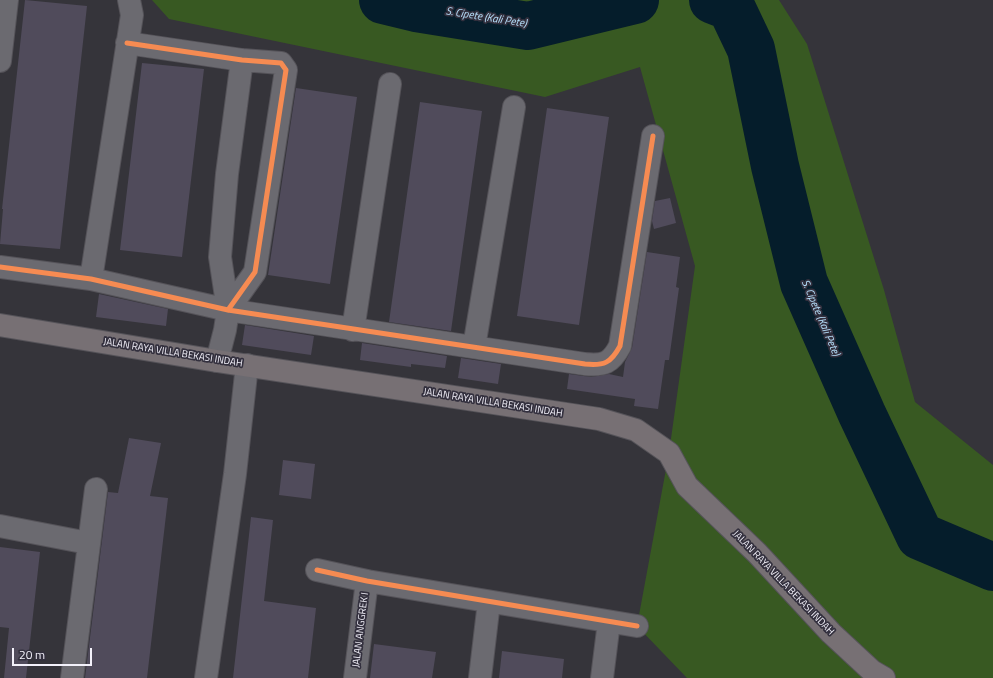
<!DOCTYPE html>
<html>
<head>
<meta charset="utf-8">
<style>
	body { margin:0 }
	#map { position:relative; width:993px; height:678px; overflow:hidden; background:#35343a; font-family:"Titillium Web",sans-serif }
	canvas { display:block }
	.scale { position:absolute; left:12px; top:648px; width:80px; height:18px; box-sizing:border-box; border:2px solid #f3f1fa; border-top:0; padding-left:5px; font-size:12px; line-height:14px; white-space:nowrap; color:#f3f1fa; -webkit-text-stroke:3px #33303e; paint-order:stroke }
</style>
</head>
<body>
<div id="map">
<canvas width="993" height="678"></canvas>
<div class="scale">20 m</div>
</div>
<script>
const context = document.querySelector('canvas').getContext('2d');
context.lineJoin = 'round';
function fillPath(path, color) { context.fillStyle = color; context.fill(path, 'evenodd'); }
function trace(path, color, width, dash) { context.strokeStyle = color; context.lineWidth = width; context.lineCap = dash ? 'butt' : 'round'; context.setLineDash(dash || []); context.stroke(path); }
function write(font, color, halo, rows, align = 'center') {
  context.font = font + ' "Titillium Web",sans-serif'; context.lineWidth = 3.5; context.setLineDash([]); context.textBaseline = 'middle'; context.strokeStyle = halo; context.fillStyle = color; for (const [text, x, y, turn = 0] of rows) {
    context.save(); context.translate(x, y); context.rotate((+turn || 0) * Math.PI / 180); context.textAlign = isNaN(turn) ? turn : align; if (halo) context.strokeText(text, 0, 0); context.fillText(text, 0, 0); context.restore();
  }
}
fillPath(new Path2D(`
	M 152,0 L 383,0 L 416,8 L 506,22 L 391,0 L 779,0 L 807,44 L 884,290 L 915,402 L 993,465 L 993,678 L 687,678 L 637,626 L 669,453 L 695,266 L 640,67 L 545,97 L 169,19 ZM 756,73 L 799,258 L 798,258 L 775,166 Z`), '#385922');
trace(new Path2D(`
	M 383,0 L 416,8 L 528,26 L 635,0
	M 713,0 L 731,7 L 751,49 L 775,166 L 804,283 L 862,414 L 920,536 L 993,567`), '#051d2b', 48);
fillPath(new Path2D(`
	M 25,0 L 87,6 L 60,249 L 0,244 L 3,209 L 2,209 Z
	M 142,63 L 204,69 L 182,257 L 120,250 Z
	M 296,88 L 357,97 L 330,284 L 268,275 Z
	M 420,102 L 482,111 L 451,331 L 389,322 Z
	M 547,108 L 609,117 L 579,325 L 517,316 Z
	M 670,198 L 676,223 L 654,229 L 652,221 L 655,201 Z
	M 647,252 L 680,257 L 676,287 L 679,288 L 669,360 L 665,360 L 658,409 L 634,406 L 635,399 L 567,389 L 569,374 L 591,377 L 609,374 L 623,377 L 625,362 L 632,348 Z
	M 99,294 L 168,309 L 166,326 L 96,317 Z
	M 245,325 L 314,336 L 311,355 L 242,345 Z
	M 362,343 L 447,356 L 445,368 L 411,364 L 411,367 L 360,360 Z
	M 461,358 L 501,364 L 498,384 L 458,378 Z
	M 129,438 L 161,443 L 150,496 L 168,498 L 147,678 L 85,678 L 108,492 L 118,493 Z
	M 283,460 L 315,464 L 311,499 L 279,495 Z
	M 251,517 L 273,520 L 264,601 L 316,608 L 308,678 L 233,678 Z
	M 0,547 L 40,552 L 26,678 L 4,678 L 9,628 L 0,627 Z
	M 374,644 L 436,652 L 432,678 L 370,678 Z
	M 502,651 L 564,659 L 562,678 L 499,678 Z`), '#504b5b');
const minor = new Path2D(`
	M 127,43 L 242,60 L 281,63 L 286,70 L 255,272 L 228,310
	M 0,61 L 7,0
	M 0,267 L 91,279 L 228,310 L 585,364 C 604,366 611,363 620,346 L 653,136
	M 91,279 L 132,15 L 129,0
	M 353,330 L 390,84
	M 474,347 L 514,107
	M 217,361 L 225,330 L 228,310 L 220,257 L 227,174 L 242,60
	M 0,526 L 88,543
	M 317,570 L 367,581 L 637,626
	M 72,678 L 96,489
	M 206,678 L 235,474 L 247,365
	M 355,678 L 367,581
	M 480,678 L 489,602
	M 602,678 L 609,622`);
const major = new Path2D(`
	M 0,325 L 217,361 L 599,419 L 636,430 L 669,453 L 687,486 L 757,553 L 831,633 L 872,671 L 884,678`);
trace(minor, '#555359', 24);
trace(major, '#555359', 24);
trace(minor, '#6b6a70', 22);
trace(major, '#777074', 22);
trace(new Path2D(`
	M 127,43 L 242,60 L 281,63 L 286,70 L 255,272 L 228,310
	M 0,267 L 91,279 L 228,310 L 585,364 C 604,366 611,363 620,346 L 653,136
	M 317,570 L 367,581 L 637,626`), '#f68b52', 5);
write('10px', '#f3f1fa', '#33303e', [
	["JALAN RAYA VILLA BEKASI INDAH",173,353,9],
	["JALAN RAYA VILLA BEKASI INDAH",493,403,9],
	["JALAN RAYA VILLA BEKASI INDAH",783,583,46],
	["JALAN ANGGREK I",361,630,-83]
]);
write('italic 11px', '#b7e1fd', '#33303e', [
	["S. Cipete (Kali Pete)",486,18,9],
	["S. Cipete (Kali Pete)",820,318,67]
]);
</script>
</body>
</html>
